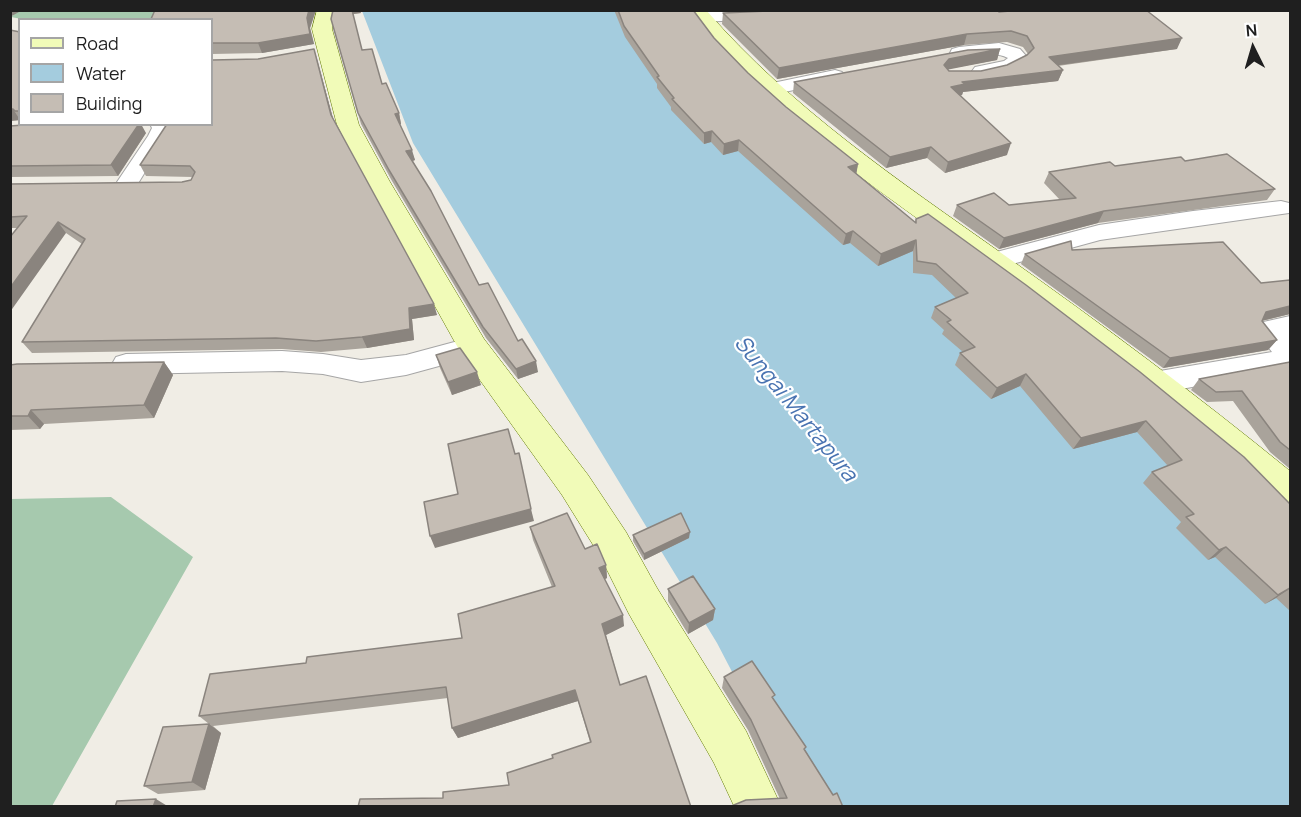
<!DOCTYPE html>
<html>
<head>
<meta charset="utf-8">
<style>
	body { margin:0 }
	#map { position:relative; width:1301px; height:817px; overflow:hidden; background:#f0ede5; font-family:Manrope,sans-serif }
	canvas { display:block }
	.frame { position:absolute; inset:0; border:12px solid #1f1f1f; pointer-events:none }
	.legend { position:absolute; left:18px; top:18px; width:195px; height:108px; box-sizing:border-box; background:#fff; border:2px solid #a5a5a5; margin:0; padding:8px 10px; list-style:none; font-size:18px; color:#1f1f1f }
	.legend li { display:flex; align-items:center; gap:12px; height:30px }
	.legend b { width:30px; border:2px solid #a5a5a5 }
	.north { position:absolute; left:1223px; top:18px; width:60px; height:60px; -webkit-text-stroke:4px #fff; paint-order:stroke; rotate:355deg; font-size:16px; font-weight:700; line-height:24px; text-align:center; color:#1f1f1f }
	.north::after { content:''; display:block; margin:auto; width:21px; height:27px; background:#1f1f1f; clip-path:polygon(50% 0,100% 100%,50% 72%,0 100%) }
</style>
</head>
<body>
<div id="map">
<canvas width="1301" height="817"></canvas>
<div class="frame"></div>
<ul class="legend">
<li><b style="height:8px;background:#f1fbb8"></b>Road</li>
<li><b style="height:16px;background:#a4ccde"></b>Water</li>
<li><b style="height:16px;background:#c5bdb4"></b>Building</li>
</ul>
<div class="north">N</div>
</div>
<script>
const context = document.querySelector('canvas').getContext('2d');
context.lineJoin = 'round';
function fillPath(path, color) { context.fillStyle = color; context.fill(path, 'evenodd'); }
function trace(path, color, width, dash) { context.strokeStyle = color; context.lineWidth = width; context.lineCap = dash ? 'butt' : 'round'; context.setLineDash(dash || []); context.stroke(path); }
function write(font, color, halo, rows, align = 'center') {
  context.font = font + ' Manrope,sans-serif'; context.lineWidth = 4.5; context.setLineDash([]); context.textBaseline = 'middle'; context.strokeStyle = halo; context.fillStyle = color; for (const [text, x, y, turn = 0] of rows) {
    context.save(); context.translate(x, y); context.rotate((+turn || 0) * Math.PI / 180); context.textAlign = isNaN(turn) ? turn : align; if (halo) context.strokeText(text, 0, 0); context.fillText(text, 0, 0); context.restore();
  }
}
fillPath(new Path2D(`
	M 19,10 L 165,11 L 158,20 L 27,20 L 11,17 Z
	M 111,497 L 193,557 L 52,806 L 11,806 L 11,499 Z`), '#a6c9ae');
fillPath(new Path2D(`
	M 362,11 L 673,11 L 697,47 L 943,249 L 1290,522 L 1290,806 L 802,806 L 717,643 L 413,143 Z`), '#a4ccde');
const street = new Path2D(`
	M 769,10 L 772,14 L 769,18 L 763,19 L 700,22 L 694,21 L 691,17 L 694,13 L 700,12 Z
	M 999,43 L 1020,49 L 1028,58 C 1019,72 991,79 975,75 L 972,71 L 975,67 L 1004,61 L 1008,58 C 990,49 971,61 952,57 L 950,53 L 952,49 L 959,47 Z
	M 835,70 L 842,72 L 845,76 L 842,80 L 770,95 L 763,93 L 760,89 L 763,85 Z
	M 150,124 L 171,124 L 172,128 L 134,190 L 126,192 L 118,190 L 115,185 L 148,136 L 152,128 Z
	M 1281,201 L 1289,203 L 1289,213 L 1100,240 L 994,269 L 985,267 L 981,261 L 985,255 L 1099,225 L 1193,211 Z
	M 1290,316 L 1290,369 L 1154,394 L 1144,391 L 1139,383 L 1144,375 L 1154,372 L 1272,352 L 1255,330 L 1259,323 Z
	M 473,337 L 483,340 L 487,347 L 483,354 L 406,375 L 361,382 L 323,374 L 282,371 L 126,374 L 116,371 L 112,364 L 116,357 L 126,354 L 282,351 L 323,354 L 361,360 L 406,355 Z`);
const secondary = new Path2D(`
	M 317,10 L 336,10 L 332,29 L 359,125 L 390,182 L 484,339 L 588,475 L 626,532 L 657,588 L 746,731 L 781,806 L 734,806 L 714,763 L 629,614 L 600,556 L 562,495 L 462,355 L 366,182 L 337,125 L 312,29 Z
	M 686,10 L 706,10 C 792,109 898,180 1004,255 C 1102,324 1198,396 1290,471 L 1290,507 L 1277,503 C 1183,420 1085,342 984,267 C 885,193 757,112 686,10 Z`);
trace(street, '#a6a6a6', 2);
trace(secondary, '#617a02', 1);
fillPath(street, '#fff');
fillPath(secondary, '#f1fbb8');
fillPath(new Path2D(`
	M 155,10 L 316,10 L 310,28 L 314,44 L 262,53 L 212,54 L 212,20 L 151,19 Z
	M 333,10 L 361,13 L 353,14 L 362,50 L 399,113 L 401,124 L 400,124 L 415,160 L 413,161 L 479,285 L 538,372 L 518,379 L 486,338 L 392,181 L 361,124 L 331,19 Z
	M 614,10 L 693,10 L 714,38 L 748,73 L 786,107 L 858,164 L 856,173 L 915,222 L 916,219 L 1290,504 L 1290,611 L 1276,598 L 1265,604 L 1215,557 L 1208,560 L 1176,528 L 1181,522 L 1143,483 L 1152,472 L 1168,466 L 1137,432 L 1073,449 L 1020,386 L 991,399 L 955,365 L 960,353 L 963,352 L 942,334 L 944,330 L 931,318 L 935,307 L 956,298 L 932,275 L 913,273 L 913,251 L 878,266 L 850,243 L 843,245 L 738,151 L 723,155 L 711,142 L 704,144 L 671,110 L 671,107 L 657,88 L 657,84 L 625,37 Z
	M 999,12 L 1177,49 L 1058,66 L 1063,70 L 1058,81 L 963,92 L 962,95 L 960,96 L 1007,155 L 945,173 L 927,158 L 886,168 L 793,93 L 794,82 L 1000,49 L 997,60 L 947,69 L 949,71 L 981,71 L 1007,65 L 1028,54 L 1023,47 L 1007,42 L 964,45 L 777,79 L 722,24 L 723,13 Z
	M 20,32 L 20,120 L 10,121 Z
	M 314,49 L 333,118 L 437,315 L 412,319 L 414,340 L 367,348 L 321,352 L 282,349 L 32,353 L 22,342 L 82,244 L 66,233 L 18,228 L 10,228 L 10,184 L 182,182 L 191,180 L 193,177 L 146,176 L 140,165 L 258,59 Z
	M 10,126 L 146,133 L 118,176 L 10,177 Z
	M 1185,161 L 1275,189 L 1267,200 L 1098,223 L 999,249 L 953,216 L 957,205 L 1009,205 L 1060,200 L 1044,183 L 1049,172 Z
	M 1072,250 L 1290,314 L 1262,321 L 1277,340 L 1268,350 L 1163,368 L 1021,264 L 1025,254 Z
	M 436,355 L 481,385 L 452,395 L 440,368 Z
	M 164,362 L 173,375 L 154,418 L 44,424 L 40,429 L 10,430 L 10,365 Z
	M 1290,362 L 1290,469 L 1270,452 L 1233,401 L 1207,402 L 1191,390 L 1199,379 Z
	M 530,527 L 585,549 L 606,565 L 607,578 L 605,579 L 624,626 L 606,635 L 620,685 L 691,807 L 443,798 L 509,785 L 553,758 L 590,742 L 578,701 L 458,738 L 452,728 L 448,698 L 213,726 L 221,733 L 205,790 L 158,794 L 144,786 L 209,724 L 199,716 L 306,663 L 462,638 L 552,587 L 533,540 Z
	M 633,535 L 689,538 L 644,560 L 633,541 Z
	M 668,589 L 715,609 L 713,620 L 688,634 L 668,601 Z
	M 724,677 L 774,700 L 833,795 L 780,799 L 748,730 L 722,688 Z`), '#a9a39b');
fillPath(new Path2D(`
	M 10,10 L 18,10 L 19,12 L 10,17 Z
	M 309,10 L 316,10 L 310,28 L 314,44 L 262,53 L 258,43 L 307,18 Z
	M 352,10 L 360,10 L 361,13 L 353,14 Z
	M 967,34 L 964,45 L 777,79 L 779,68 Z
	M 1182,38 L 1177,49 L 1045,67 L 1049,57 Z
	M 314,49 L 317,59 L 335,126 L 331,115 Z
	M 1000,49 L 997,60 L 946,70 L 944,65 L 949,59 Z
	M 1063,70 L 1058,81 L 963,92 L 962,95 L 947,98 L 951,87 L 962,82 Z
	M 10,109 L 13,109 L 20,120 L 10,121 Z
	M 399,113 L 401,124 L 398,125 L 395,114 Z
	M 139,124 L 141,124 L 146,133 L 118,176 L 111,165 Z
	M 712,131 L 711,142 L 704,144 L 704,133 Z
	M 739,140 L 738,151 L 723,155 L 724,144 Z
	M 1011,143 L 1007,155 L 945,173 L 948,162 Z
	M 931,147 L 927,158 L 886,168 L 890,157 Z
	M 412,150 L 415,160 L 409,162 L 406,151 Z
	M 858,164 L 856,176 L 848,167 Z
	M 1104,211 L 1098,223 L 999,249 L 1004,238 Z
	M 58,222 L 66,233 L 10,312 L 10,288 Z
	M 853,231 L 850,243 L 843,245 L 846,234 Z
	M 916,240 L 913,251 L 878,266 L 881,254 Z
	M 434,304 L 437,315 L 412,319 L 414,340 L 367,348 L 362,337 L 409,308 Z
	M 1290,306 L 1290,314 L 1257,322 L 1266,312 Z
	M 1277,340 L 1268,350 L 1163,368 L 1170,358 Z
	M 536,361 L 538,372 L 518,379 L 516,369 Z
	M 164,362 L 173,375 L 154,418 L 144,405 Z
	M 477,372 L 481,385 L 452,395 L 448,382 Z
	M 1026,374 L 1020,386 L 991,399 L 997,388 Z
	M 31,410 L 44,424 L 40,429 L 28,416 Z
	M 1146,421 L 1137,432 L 1073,449 L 1081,438 Z
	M 531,509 L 534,521 L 435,548 L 430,536 Z
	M 690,532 L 689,538 L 644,560 L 644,554 Z
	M 1226,547 L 1215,557 L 1208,560 L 1219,550 Z
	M 606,565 L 607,578 L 601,581 L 599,568 Z
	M 1290,588 L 1276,598 L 1265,604 L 1278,595 Z
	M 715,609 L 713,620 L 688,634 L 689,623 Z
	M 623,615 L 624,626 L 604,636 L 602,624 Z
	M 575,690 L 578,701 L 458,738 L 452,728 Z
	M 209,724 L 221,733 L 205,790 L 192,782 Z
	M 156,799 L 169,807 L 153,807 Z`), '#8a847e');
const building = new Path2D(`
	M 155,10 L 309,10 L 307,18 L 310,34 L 258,43 L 212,43 L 212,20 L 139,20 L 151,19 Z
	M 333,10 L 352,10 L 362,50 L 372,49 L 382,84 L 386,83 L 399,113 L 395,114 L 412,150 L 406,151 L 431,191 L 479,285 L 488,283 L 518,341 L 522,339 L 536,361 L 516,369 L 483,327 L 389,170 L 358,113 L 331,19 Z
	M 618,10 L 693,10 L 714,38 L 748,73 L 786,107 L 858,164 L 848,167 L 916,223 L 916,219 L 928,214 L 1026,285 L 1140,372 L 1244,457 L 1290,504 L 1290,589 L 1290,588 L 1278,595 L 1226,547 L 1219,550 L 1186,517 L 1194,514 L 1152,472 L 1182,460 L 1146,421 L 1081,438 L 1026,374 L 997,388 L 960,353 L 975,347 L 947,322 L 951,320 L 935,307 L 968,293 L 936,264 L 917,261 L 916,240 L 881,254 L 853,231 L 846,234 L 739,140 L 724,144 L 712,131 L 704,133 L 672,99 L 674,98 L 657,77 L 659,76 L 624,26 Z
	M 791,10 L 997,10 L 999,12 L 1021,10 L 1146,10 L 1182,38 L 1049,57 L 1063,70 L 962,82 L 965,84 L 951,87 L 1011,143 L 948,162 L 931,147 L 890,157 L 794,82 L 968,50 L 1000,49 L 949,59 L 944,65 L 949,71 L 981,71 L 1007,65 L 1027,55 L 1034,48 L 1027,36 L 1011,31 L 967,34 L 779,68 L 723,13 Z
	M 10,30 L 20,32 L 20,111 L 15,111 L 13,109 L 10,109 Z
	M 314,49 L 331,115 L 434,304 L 409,308 L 410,329 L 362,337 L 316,341 L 276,338 L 22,342 L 85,239 L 58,222 L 10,288 L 10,237 L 27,216 L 10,217 L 10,184 L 182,182 L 191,180 L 195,172 L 190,166 L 140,165 L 167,124 L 212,124 L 212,60 L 258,59 Z
	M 37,124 L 88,125 L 139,124 L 111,165 L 10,166 L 10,126 Z
	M 1227,154 L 1275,189 L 1104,211 L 1004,238 L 957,205 L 994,193 L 1009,205 L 1076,198 L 1049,172 L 1110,162 L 1115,166 L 1181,157 L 1185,161 Z
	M 1071,241 L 1072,250 L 1223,242 L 1261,283 L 1290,280 L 1290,306 L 1266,312 L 1262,321 L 1277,340 L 1170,358 L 1025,254 Z
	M 460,348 L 477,372 L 448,382 L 436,355 Z
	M 164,362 L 144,405 L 31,410 L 28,416 L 10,416 L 10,365 L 17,364 Z
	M 1290,362 L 1290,450 L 1280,442 L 1242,391 L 1216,392 L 1199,379 Z
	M 508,429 L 515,454 L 519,453 L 531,509 L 430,536 L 424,502 L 458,494 L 448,444 Z
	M 567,513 L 585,549 L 597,544 L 606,565 L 599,568 L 623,615 L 602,624 L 620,685 L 646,676 L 691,807 L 358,807 L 360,799 L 443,798 L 443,792 L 509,785 L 507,773 L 553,758 L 552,755 L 591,742 L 575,690 L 452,728 L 446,687 L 199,716 L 210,674 L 306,663 L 307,657 L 462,638 L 458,614 L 555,586 L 530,527 Z
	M 681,513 L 690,532 L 644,554 L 633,535 Z
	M 693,576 L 715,609 L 689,623 L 668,589 Z
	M 752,661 L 775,695 L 772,697 L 806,747 L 804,749 L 833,795 L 837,793 L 843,807 L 729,807 L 746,800 L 787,798 L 751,720 L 724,677 Z
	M 209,724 L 192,782 L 144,786 L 163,727 Z
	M 156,799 L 153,807 L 115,807 L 117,801 Z`);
fillPath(building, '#c5bdb4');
trace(building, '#8a847e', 1.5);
write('italic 22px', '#4973b1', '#fff', [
	["Sungai Martapura",795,409,51]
]);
</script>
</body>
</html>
